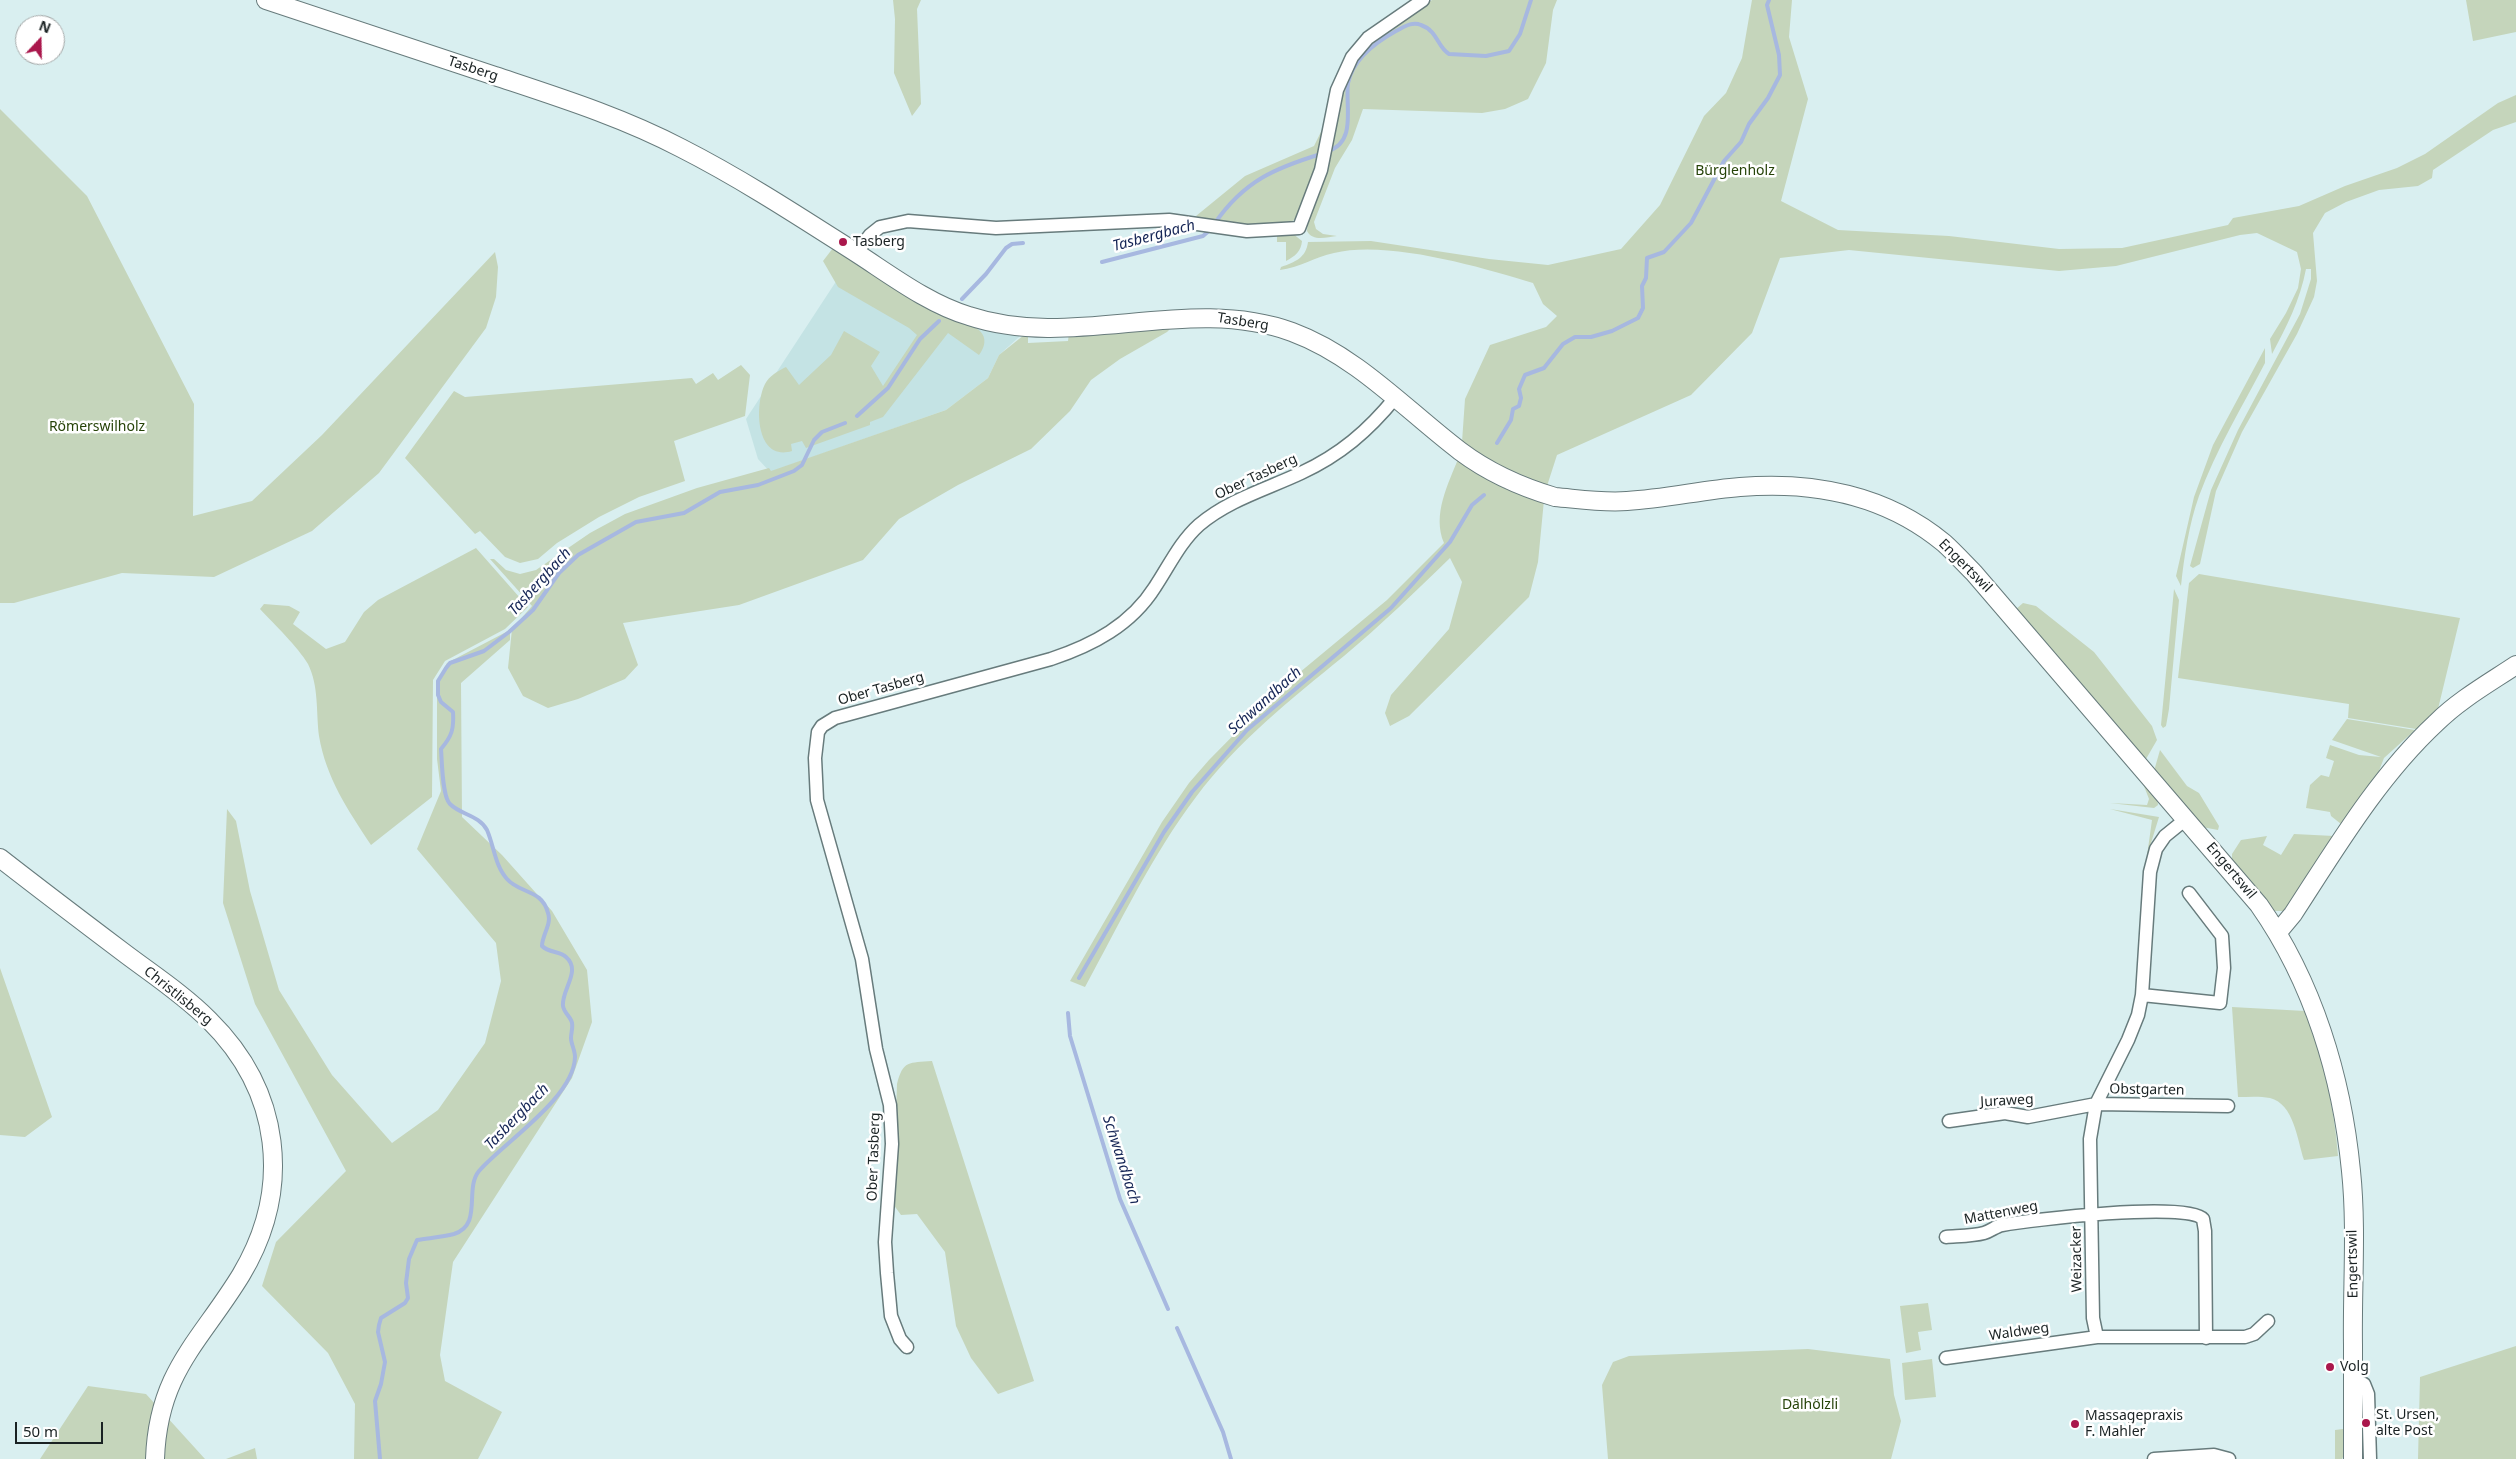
<!DOCTYPE html>
<html>
<head>
<meta charset="utf-8">
<style>
	body { margin:0 }
	#map { position:relative; width:2516px; height:1459px; overflow:hidden; background:#d9eff0; font-family:"Noto Sans",sans-serif }
	canvas { display:block }
	.north { position:absolute; left:15px; top:15px; width:50px; height:50px; box-sizing:border-box; background:#fff; border:1px solid #a3a7a7; border-radius:50%; rotate:21deg; font-size:14px; font-weight:700; line-height:20px; text-align:center; color:#1a2223 }
	.north::after { content:''; display:block; margin:auto; width:18px; height:22px; background:#aa174c; clip-path:polygon(50% 0,100% 100%,50% 72%,0 100%) }
	.scale { position:absolute; left:15px; top:1422px; width:88px; height:22px; box-sizing:border-box; border:2px solid #1a2223; border-top:0; padding-left:6px; font-size:15px; line-height:18px; white-space:nowrap; color:#1a2223; -webkit-text-stroke:4px #fff; paint-order:stroke }
</style>
</head>
<body>
<div id="map">
<canvas width="2516" height="1459"></canvas>
<div class="north">N</div>
<div class="scale">50 m</div>
</div>
<script>
const context = document.querySelector('canvas').getContext('2d');
context.lineJoin = 'round';
function fillPath(path, color) { context.fillStyle = color; context.fill(path, 'evenodd'); }
function trace(path, color, width, dash) { context.strokeStyle = color; context.lineWidth = width; context.lineCap = dash ? 'butt' : 'round'; context.setLineDash(dash || []); context.stroke(path); }
function write(font, color, halo, rows, align = 'center') {
  context.font = font + ' "Noto Sans",sans-serif'; context.lineWidth = 5; context.setLineDash([]); context.textBaseline = 'middle'; context.strokeStyle = halo; context.fillStyle = color; for (const [text, x, y, turn = 0] of rows) {
    context.save(); context.translate(x, y); context.rotate((+turn || 0) * Math.PI / 180); context.textAlign = isNaN(turn) ? turn : align; if (halo) context.strokeText(text, 0, 0); context.fillText(text, 0, 0); context.restore();
  }
}
fillPath(new Path2D(`
	M 852,257 L 939,300 L 1021,325 L 1019,337 L 999,355 L 988,378 L 946,410 L 770,472 L 758,459 L 746,419 Z`), '#c4e3e4');
fillPath(new Path2D(`
	M 893,0 L 921,0 L 917,9 L 921,104 L 912,116 L 894,73 L 895,19 Z
	M 1432,0 L 1557,0 L 1553,10 L 1546,63 L 1528,99 L 1505,109 L 1482,113 L 1363,109 L 1352,140 L 1335,168 L 1314,222 L 1316,229 L 1323,234 L 1337,236 C 1327,237 1313,242 1307,231 L 1308,219 L 1302,211 C 1297,217 1292,223 1284,226 C 1263,232 1224,223 1202,220 L 1196,216 L 1245,176 L 1314,146 L 1357,59 L 1374,39 Z
	M 1752,0 L 1792,0 L 1789,37 L 1808,99 L 1781,201 L 1838,230 L 1949,236 L 2059,249 L 2122,248 L 2228,225 L 2233,218 L 2299,206 L 2345,186 L 2397,168 L 2425,154 L 2498,103 L 2516,95 L 2516,122 L 2493,130 L 2433,170 L 2432,178 L 2418,186 L 2379,190 L 2346,202 L 2325,213 L 2313,233 L 2317,281 L 2314,297 L 2297,334 L 2242,432 L 2216,491 L 2200,564 L 2193,568 L 2190,566 L 2211,490 L 2238,430 L 2300,314 L 2311,279 L 2311,269 L 2306,269 C 2300,300 2287,326 2272,354 L 2270,339 L 2286,313 L 2298,288 L 2301,269 L 2297,252 L 2257,233 L 2240,235 L 2116,266 L 2059,271 L 1849,250 L 1780,258 L 1752,333 L 1691,395 L 1557,455 L 1547,486 L 1498,466 L 1462,442 L 1465,399 L 1490,345 L 1546,327 L 1557,316 L 1543,304 L 1533,283 C 1480,267 1388,240 1334,253 C 1315,257 1299,268 1280,270 L 1281,267 C 1295,262 1306,258 1308,242 L 1371,241 L 1489,259 L 1548,265 L 1621,249 L 1660,205 L 1704,116 L 1726,93 L 1742,58 Z
	M 2466,0 L 2516,0 L 2516,32 L 2473,41 Z
	M 0,109 L 87,196 L 194,404 L 193,516 L 252,501 L 322,435 L 495,252 L 498,267 L 496,297 L 486,328 L 379,473 L 312,531 L 214,577 L 122,573 L 14,603 L 0,603 Z
	M 1292,233 L 1302,241 C 1301,252 1295,256 1286,261 L 1286,242 L 1277,242 L 1277,234 Z
	M 833,248 C 867,271 901,294 938,313 C 948,318 973,324 980,331 C 987,338 985,347 979,355 L 948,333 L 883,417 L 870,422 L 870,425 L 806,448 L 802,441 L 791,444 L 792,451 C 756,462 754,406 765,384 C 769,376 778,371 786,367 L 799,385 L 831,355 L 844,331 L 880,352 L 871,366 L 883,386 L 917,335 L 909,328 L 838,287 L 823,261 Z
	M 1174,325 L 1167,332 L 1120,359 L 1091,380 L 1070,411 L 1031,449 L 958,485 L 899,519 L 863,560 L 739,605 L 623,623 L 638,665 L 625,679 L 578,699 L 548,708 L 523,696 L 508,668 L 512,629 L 532,606 L 490,559 L 494,559 L 506,570 L 520,574 L 536,570 L 590,533 L 625,514 L 697,488 L 769,468 L 771,471 L 946,410 L 988,378 L 999,355 L 1024,335 L 1028,335 L 1028,343 L 1068,341 L 1069,333 Z
	M 2265,348 L 2265,363 C 2242,407 2216,450 2199,496 C 2189,524 2184,557 2181,586 L 2176,576 L 2194,497 L 2213,445 Z
	M 741,365 L 750,375 L 745,416 L 674,441 L 685,481 L 639,497 L 599,517 L 557,543 L 538,559 L 520,563 L 505,557 L 480,531 L 475,534 L 405,458 L 454,391 L 465,397 L 692,378 L 696,384 L 713,373 L 718,380 Z
	M 1459,457 L 1544,500 L 1538,562 L 1529,597 L 1409,716 L 1390,726 L 1385,713 L 1391,695 L 1449,629 L 1462,582 L 1450,558 C 1415,592 1381,625 1344,656 C 1291,699 1237,742 1196,797 C 1152,855 1120,923 1085,987 L 1070,981 L 1162,822 L 1189,783 L 1209,760 L 1276,692 L 1387,600 L 1444,543 C 1432,515 1448,484 1459,457 Z
	M 476,548 L 528,607 L 505,629 L 445,661 L 433,680 L 432,797 L 371,845 C 348,810 326,778 319,736 C 316,712 319,686 308,664 C 298,647 274,624 260,609 L 264,604 L 289,606 L 300,612 L 293,624 L 326,649 L 345,642 L 364,612 L 378,600 Z
	M 2199,574 L 2460,618 L 2438,709 L 2416,729 L 2348,718 L 2349,704 L 2178,678 L 2189,583 Z
	M 2174,589 L 2179,600 L 2169,709 L 2166,726 L 2163,728 L 2161,725 Z
	M 2023,603 L 2036,606 L 2094,652 L 2152,726 L 2157,740 L 2146,759 L 2142,760 L 2015,610 Z
	M 510,630 L 510,640 L 461,683 L 462,817 L 502,855 L 552,911 L 587,970 L 592,1022 L 572,1078 L 453,1262 L 440,1355 L 445,1381 L 502,1412 L 478,1459 L 354,1459 L 355,1404 L 328,1353 L 262,1286 L 276,1242 L 346,1171 L 255,1004 L 223,903 L 227,809 L 236,821 L 250,891 L 279,990 L 332,1075 L 392,1143 L 438,1110 L 485,1043 L 501,981 L 496,943 L 417,849 L 441,791 L 437,759 L 437,681 L 447,663 Z
	M 2347,719 L 2415,730 L 2384,758 L 2377,776 L 2341,824 L 2331,816 L 2330,812 L 2306,808 L 2310,785 L 2321,775 L 2329,777 L 2334,761 L 2326,758 L 2330,745 L 2359,755 L 2381,757 L 2332,740 Z
	M 2160,750 L 2187,786 L 2199,793 L 2219,826 L 2218,830 L 2202,827 L 2154,771 Z
	M 2146,782 L 2157,797 L 2158,805 L 2154,808 L 2110,803 L 2147,805 L 2149,799 L 2144,786 Z
	M 2110,809 L 2159,817 L 2147,856 L 2152,820 Z
	M 2294,834 L 2334,836 L 2288,908 L 2283,911 L 2272,911 L 2232,865 L 2232,854 L 2241,840 L 2267,836 L 2263,845 L 2281,855 Z
	M 0,968 L 52,1117 L 25,1137 L 0,1135 Z
	M 2232,1007 L 2305,1011 C 2323,1060 2334,1104 2338,1156 L 2304,1160 C 2297,1139 2294,1104 2270,1098 C 2260,1096 2248,1097 2238,1097 Z
	M 932,1061 L 1034,1381 L 998,1394 L 971,1358 L 956,1326 L 945,1252 L 917,1214 L 901,1215 L 893,1204 L 897,1084 C 903,1060 909,1063 932,1061 Z
	M 1928,1303 L 1932,1330 L 1918,1332 L 1921,1350 L 1906,1353 L 1900,1306 Z
	M 2516,1346 L 2516,1459 L 2418,1459 L 2420,1377 Z
	M 1808,1349 L 1890,1359 L 1894,1395 L 1901,1421 L 1891,1459 L 1608,1459 L 1602,1385 L 1613,1362 L 1629,1356 Z
	M 1932,1359 L 1936,1397 L 1905,1400 L 1902,1363 Z
	M 88,1386 L 146,1394 L 205,1459 L 40,1459 Z
	M 2343,1429 L 2344,1455 L 2342,1459 L 2335,1459 L 2335,1430 Z
	M 255,1448 L 257,1459 L 226,1459 Z`), '#c5d5bb');
trace(new Path2D(`
	M 1328,151 C 1357,142 1345,106 1348,83 C 1353,59 1376,42 1396,31 C 1404,27 1412,21 1421,25 C 1438,31 1437,47 1449,54 L 1486,56 L 1509,51 L 1520,34 L 1531,0
	M 1215,223 C 1244,181 1275,168 1321,154
	M 1102,262 L 1203,236 L 1211,229
	M 962,299 L 986,274 L 1006,248 L 1012,244 L 1023,243
	M 857,416 L 888,388 L 920,339 L 939,321
	M 1497,443 L 1511,420 L 1513,409 L 1519,406 L 1521,398 L 1519,389 L 1525,375 L 1544,368 L 1563,344 L 1575,337 L 1591,337 L 1612,331 L 1638,318 L 1643,308 L 1642,286 L 1646,278 L 1647,258 L 1664,252 L 1691,223 L 1724,161 L 1741,142 L 1749,124 L 1768,98 L 1780,75 L 1779,55 L 1767,5 L 1769,0
	M 1079,978 L 1164,832 L 1192,792 L 1247,730 L 1391,608 L 1450,542 L 1472,505 L 1484,495
	M 1068,1013 L 1070,1036 L 1120,1199 L 1168,1309
	M 1177,1328 L 1223,1432 L 1231,1459
	M 380,1459 L 375,1401 L 381,1384 L 385,1362 L 378,1332 L 379,1325 L 381,1318 L 405,1303 L 408,1298 L 406,1283 L 409,1259 L 417,1240 C 429,1238 443,1237 454,1234 C 483,1225 464,1189 479,1171 C 503,1143 574,1098 575,1057 C 575,1050 571,1044 571,1038 C 571,1033 573,1028 572,1023 C 571,1017 564,1013 563,1006 C 561,990 582,971 566,957 C 560,951 549,953 542,946 C 542,935 552,924 548,913 C 542,889 520,894 507,879 C 495,866 494,846 487,830 C 479,815 461,815 450,804 C 442,796 442,761 441,749 C 452,736 454,729 453,712 L 441,702 L 438,695 L 438,681 L 446,668 L 450,663 L 484,651 L 509,632 L 533,610 L 559,573 L 578,555 L 636,522 L 684,513 L 720,492 L 758,485 L 794,471 L 802,465 L 814,440 L 822,432 L 845,423`), '#a7b8e0', 4);
const street = new Path2D(`
	M 1299,228 L 1321,170 L 1337,90 L 1352,57 L 1368,38 L 1423,0
	M 856,253 L 870,235 L 880,227 L 908,221 L 996,228 L 1169,220 L 1247,231 L 1299,228
	M 2142,995 L 2220,1003 L 2224,968 L 2222,936 L 2189,893
	M 1949,1121 L 2005,1113 L 2028,1117 L 2096,1104 L 2228,1106
	M 1946,1237 C 1958,1236 1973,1236 1984,1233 C 1991,1231 1996,1226 2002,1225 C 2030,1220 2188,1201 2203,1219 L 2205,1231 L 2206,1338
	M 2097,1337 L 2093,1318 L 2090,1139 L 2096,1104 L 2128,1040 L 2138,1015 L 2142,995 L 2150,872 L 2156,849 L 2165,836 L 2186,819
	M 907,1347 L 900,1339 L 891,1316 L 887,1273 L 885,1242 L 892,1144 L 890,1105 L 876,1049 L 862,959 L 817,800 L 815,758 L 818,732 L 822,726 L 835,718 L 1051,659 C 1093,645 1131,625 1155,587 C 1169,566 1180,542 1199,525 C 1228,500 1267,489 1301,473 C 1340,455 1368,431 1395,398
	M 1946,1358 L 2097,1337 L 2245,1337 L 2254,1334 L 2268,1321
	M 2354,1379 L 2364,1384 L 2368,1394 L 2370,1459
	M 2154,1459 L 2214,1455 L 2229,1459`);
const secondary = new Path2D(`
	M 266,0 C 343,26 419,51 495,76 C 558,97 622,117 681,148 C 742,179 800,217 858,254 C 892,276 929,304 969,316 C 1074,351 1186,294 1292,332 C 1357,356 1406,410 1460,451 C 1488,472 1521,487 1555,497 C 1578,499 1603,503 1627,501 C 1665,499 1702,490 1740,487 C 1813,481 1886,495 1944,543 C 1954,552 1964,563 1974,573 L 2259,905 C 2313,982 2342,1077 2351,1171 C 2357,1228 2352,1288 2353,1345 C 2353,1383 2353,1421 2353,1459
	M 0,858 C 41,890 82,921 123,952 C 152,974 183,994 209,1020 C 281,1091 293,1188 241,1275 C 200,1342 158,1372 155,1459
	M 2278,932 L 2293,914 C 2336,848 2378,777 2436,723 C 2459,700 2489,683 2516,665`);
trace(street, '#677b7c', 15);
trace(secondary, '#677b7c', 20);
trace(street, '#fff', 12);
trace(secondary, '#fff', 18);
for (const [x, y, r, color] of [
	[843,242,5,"#aa174c"],
	[2330,1367,5,"#aa174c"],
	[2366,1423,5,"#aa174c"],
	[2075,1424,5,"#aa174c"]
]) { const dot = new Path2D(); dot.arc(x, y, r, 0, 2 * Math.PI); context.fillStyle = color; context.fill(dot); trace(dot, '#fff', 2); }
write('14px', '#1a2223', '#fff', [
	["Tasberg",473,69,18],
	["Tasberg",1243,322,9],
	["Ober Tasberg",1256,477,-25],
	["Engertswil",1965,566,45],
	["Ober Tasberg",881,689,-16],
	["Engertswil",2231,871,50],
	["Christlisberg",178,996,39],
	["Obstgarten",2147,1090,1],
	["Juraweg",2007,1101,-3],
	["Ober Tasberg",874,1157,-88],
	["Mattenweg",2001,1213,-11],
	["Weizacker",2077,1259,-91],
	["Engertswil",2353,1264,-91],
	["Waldweg",2019,1332,-8]
]);
write('14px', '#264308', '#fff', [
	["Bürglenholz",1735,171],
	["Römerswilholz",97,427],
	["Dälhölzli",1810,1405]
]);
write('14px', '#1a2223', '#fff', [
	["Tasberg",853,242],
	["Volg",2340,1367],
	["St. Ursen,",2376,1415],
	["alte Post",2376,1431],
	["Massagepraxis",2085,1416],
	["F. Mahler",2085,1432]
], 'left');
write('italic 15px', '#152555', '#fff', [
	["Tasbergbach",1154,236,-15],
	["Tasbergbach",540,582,-48],
	["Schwandbach",1265,701,-42],
	["Tasbergbach",517,1117,-46],
	["Schwandbach",1121,1160,72]
]);
</script>
</body>
</html>
